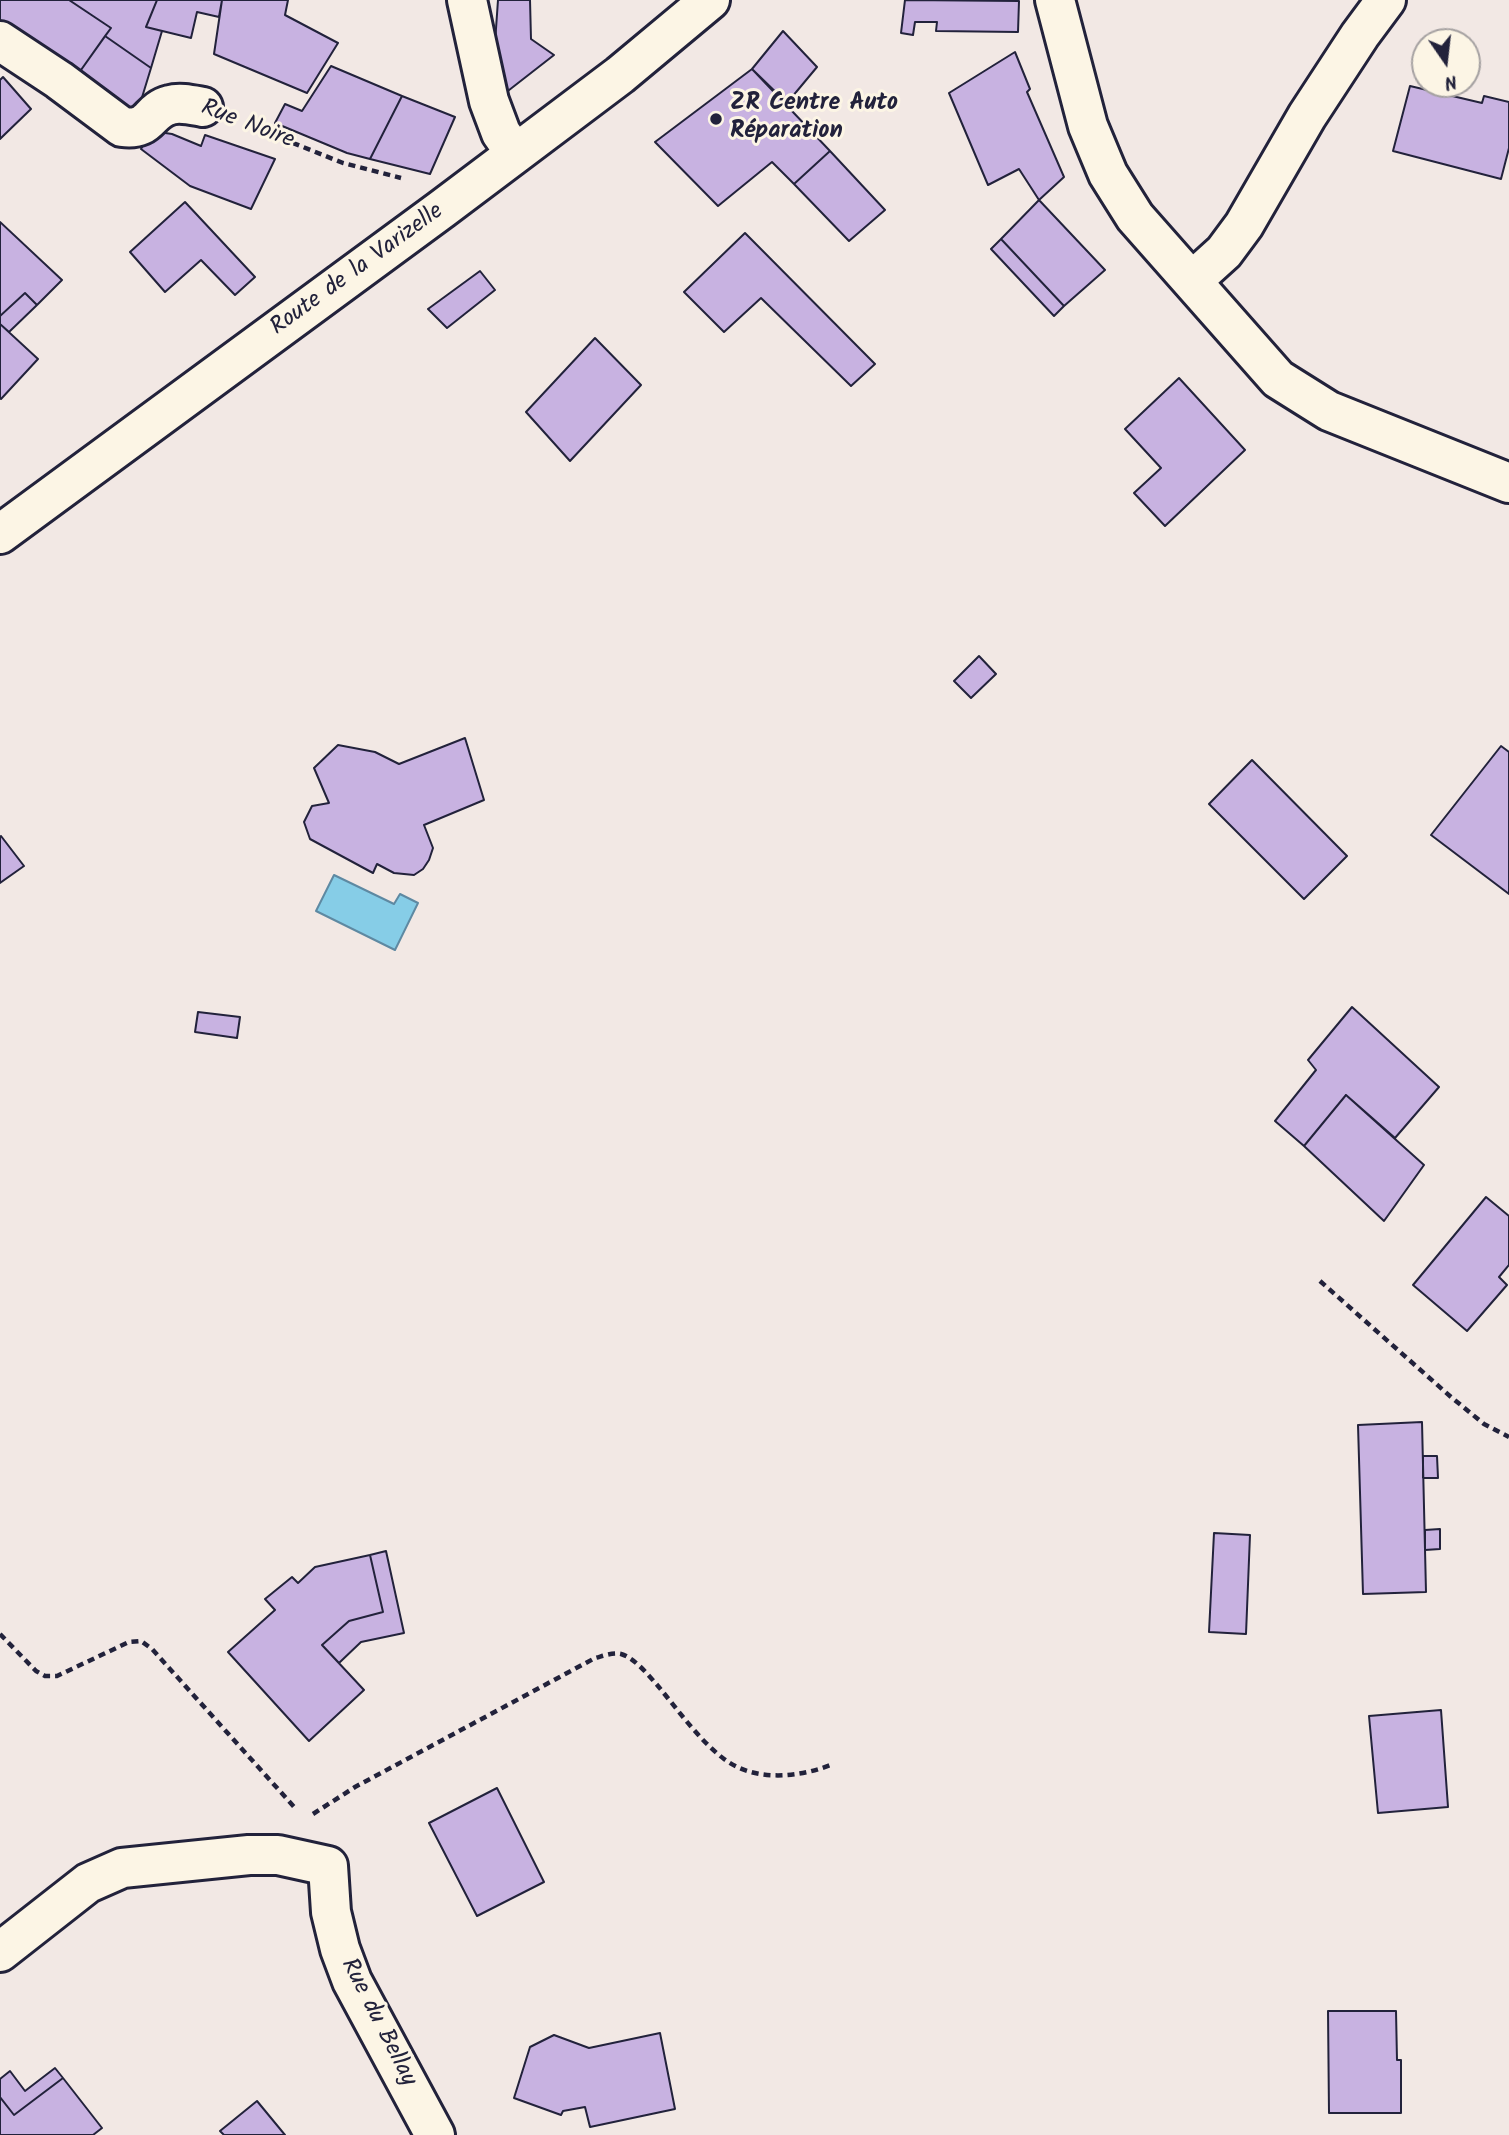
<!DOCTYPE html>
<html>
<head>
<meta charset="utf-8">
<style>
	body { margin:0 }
	#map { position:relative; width:1509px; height:2135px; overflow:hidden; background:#f2e8e4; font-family:Kalam,sans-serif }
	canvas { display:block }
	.north { position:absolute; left:1411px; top:28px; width:70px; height:70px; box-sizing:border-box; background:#fcf5e5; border:2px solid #a5a1a1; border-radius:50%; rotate:166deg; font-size:19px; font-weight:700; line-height:28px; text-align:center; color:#22223b }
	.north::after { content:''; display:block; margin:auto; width:24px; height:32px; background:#22223b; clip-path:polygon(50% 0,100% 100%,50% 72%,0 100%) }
</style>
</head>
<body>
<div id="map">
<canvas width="1509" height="2135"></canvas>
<div class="north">N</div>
</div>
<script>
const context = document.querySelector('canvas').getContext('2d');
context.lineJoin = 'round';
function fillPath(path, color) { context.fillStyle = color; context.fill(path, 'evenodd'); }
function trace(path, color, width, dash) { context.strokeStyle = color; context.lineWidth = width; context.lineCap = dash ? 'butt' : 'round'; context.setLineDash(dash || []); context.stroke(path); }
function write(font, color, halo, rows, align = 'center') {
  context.font = font + ' Kalam,sans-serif'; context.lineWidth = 6; context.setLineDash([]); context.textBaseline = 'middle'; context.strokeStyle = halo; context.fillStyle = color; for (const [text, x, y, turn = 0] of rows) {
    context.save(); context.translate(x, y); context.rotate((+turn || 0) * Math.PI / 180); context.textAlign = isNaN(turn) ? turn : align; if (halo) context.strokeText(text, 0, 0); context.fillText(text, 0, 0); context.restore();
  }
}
const water = new Path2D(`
	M 334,875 L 394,904 L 400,894 L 418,903 L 395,950 L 316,911 Z`);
fillPath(water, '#86cde7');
trace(water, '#5e89a2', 2);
const building = new Path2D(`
	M 0,0 L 69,0 L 111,28 L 76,77 L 0,24 Z
	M 69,0 L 157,0 L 146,27 L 162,31 L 151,68 L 105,36 L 111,28 Z
	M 157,0 L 222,0 L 219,17 L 197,12 L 191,38 L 146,27 Z
	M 222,0 L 288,0 L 285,15 L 338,43 L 307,93 L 214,54 Z
	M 498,0 L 530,0 L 531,39 L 554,55 L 504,94 L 495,43 Z
	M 905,0 L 1019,1 L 1018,32 L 936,31 L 937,22 L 915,22 L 913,35 L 901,33 Z
	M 783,31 L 817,67 L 787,103 L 752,69 Z
	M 105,36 L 151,68 L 136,117 L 76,77 Z
	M 1015,52 L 1030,89 L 1027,92 L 1064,177 L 1039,200 L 1019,169 L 988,185 L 949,93 Z
	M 331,66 L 402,96 L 370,159 L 347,153 L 275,123 L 285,104 L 302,111 Z
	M 752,69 L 830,151 L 794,184 L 772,162 L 718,206 L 655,142 Z
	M 3,77 L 31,109 L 0,139 L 0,80 Z
	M 1410,86 L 1482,103 L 1484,96 L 1509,102 L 1509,148 L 1501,179 L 1393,151 Z
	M 402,96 L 455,117 L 430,174 L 370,159 Z
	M 152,131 L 172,134 L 201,146 L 205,135 L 275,159 L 251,209 L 190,186 L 141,149 Z
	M 830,151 L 885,210 L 849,241 L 794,184 Z
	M 1039,200 L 1105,270 L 1064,306 L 1001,239 Z
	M 185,202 L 255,277 L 235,295 L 201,260 L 165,292 L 130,252 Z
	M 0,222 L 62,280 L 37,305 L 25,293 L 0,316 Z
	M 745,233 L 875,364 L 851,386 L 761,298 L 724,332 L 684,292 Z
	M 1001,239 L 1064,306 L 1054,316 L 991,249 Z
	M 480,271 L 495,290 L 447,328 L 428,309 Z
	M 25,293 L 37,305 L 9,332 L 0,324 L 0,316 Z
	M 0,324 L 38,359 L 1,399 L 0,398 Z
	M 595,338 L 641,385 L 570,461 L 526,412 Z
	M 1179,378 L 1245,450 L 1165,526 L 1134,493 L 1161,468 L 1125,429 Z
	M 979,656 L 996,674 L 971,698 L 954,681 Z
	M 465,738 L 484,800 L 424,825 L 433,848 L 429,860 L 423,869 L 414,875 L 394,873 L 377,864 L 373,873 L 310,839 L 304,822 L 312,806 L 329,803 L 314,768 L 338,745 L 375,752 L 399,764 Z
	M 1501,746 L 1509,752 L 1509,894 L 1431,835 Z
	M 1252,760 L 1347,856 L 1304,899 L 1209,804 Z
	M 1,836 L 24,866 L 0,883 L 0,837 Z
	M 1352,1007 L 1439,1087 L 1395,1138 L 1346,1095 L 1304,1146 L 1275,1121 L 1316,1070 L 1308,1060 Z
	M 198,1012 L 240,1017 L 237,1038 L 195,1032 Z
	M 1346,1095 L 1424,1165 L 1384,1221 L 1304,1146 Z
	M 1486,1197 L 1509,1216 L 1509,1265 L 1499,1277 L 1507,1285 L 1467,1331 L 1413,1285 Z
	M 1422,1422 L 1426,1592 L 1363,1594 L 1358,1425 Z
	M 1423,1456 L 1437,1456 L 1438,1478 L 1423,1478 Z
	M 1440,1529 L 1440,1549 L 1425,1550 L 1425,1530 Z
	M 1214,1533 L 1250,1535 L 1246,1634 L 1209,1632 Z
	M 386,1551 L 404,1633 L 361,1642 L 339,1663 L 322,1645 L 349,1621 L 383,1612 L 370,1555 Z
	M 370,1555 L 383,1612 L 349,1621 L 322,1645 L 364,1690 L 309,1741 L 228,1652 L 275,1610 L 265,1599 L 292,1577 L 298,1583 L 315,1567 Z
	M 1441,1710 L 1448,1807 L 1378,1813 L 1369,1716 Z
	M 497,1788 L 544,1882 L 477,1916 L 429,1823 Z
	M 1328,2011 L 1396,2011 L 1397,2060 L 1401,2060 L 1401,2113 L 1329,2113 Z
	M 660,2033 L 675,2109 L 590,2127 L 585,2107 L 563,2111 L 561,2115 L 514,2098 L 530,2047 L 554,2035 L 589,2048 Z
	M 55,2068 L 63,2078 L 14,2115 L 0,2097 L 0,2079 L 10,2071 L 25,2091 Z
	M 63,2078 L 102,2128 L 93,2135 L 0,2135 L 0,2097 L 14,2115 Z
	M 257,2101 L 285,2135 L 224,2135 L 220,2131 Z`);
fillPath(building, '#c8b2e1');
trace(building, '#22223b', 2);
const minor = new Path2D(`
	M 467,0 L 489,101 L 501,133 L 515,153
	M 1055,0 L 1088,126 L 1108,174 L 1135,217 L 1278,379 L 1329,411 L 1509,483
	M 0,41 L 59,80 L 122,127 C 152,131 147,111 170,105 C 180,102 192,105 203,107
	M 1192,281 L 1224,252 L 1244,225 L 1307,116 L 1360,35 L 1386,0
	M 0,534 L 442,209 L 620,75 L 710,0
	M 0,1952 L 88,1883 L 122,1868 L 249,1855 L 278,1855 L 328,1866 L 331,1912 L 340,1949 L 352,1981 L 435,2135`);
trace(minor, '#22223b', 44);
trace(new Path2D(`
	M 248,125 L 343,163 L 401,178
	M 1320,1281 L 1451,1397 L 1484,1424 L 1509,1437
	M 0,1634 L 36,1671 L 45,1676 L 57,1676 L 129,1642 L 141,1641 L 152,1649 L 296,1809
	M 313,1814 L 355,1787 L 595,1658 C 603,1656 613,1652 621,1654 C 635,1658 649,1676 658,1686 C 678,1710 699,1740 724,1759 C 754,1782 799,1778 833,1764`), '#22223b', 4.5, [7, 5]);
trace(minor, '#fcf5e5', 38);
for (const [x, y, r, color] of [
	[716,119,7,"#22223b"]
]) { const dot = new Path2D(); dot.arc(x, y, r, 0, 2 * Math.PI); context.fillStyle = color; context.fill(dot); trace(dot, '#fcf5e5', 2.5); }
write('bold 24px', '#22223b', '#fcf5e5', [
	["ZR Centre Auto",730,105],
	["Réparation",730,133]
], 'left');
write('24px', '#22223b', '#fcf5e5', [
	["Rue Noire",247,126,21],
	["Route de la Varizelle",358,271,-36],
	["Rue du Bellay",377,2023,63]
]);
</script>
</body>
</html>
